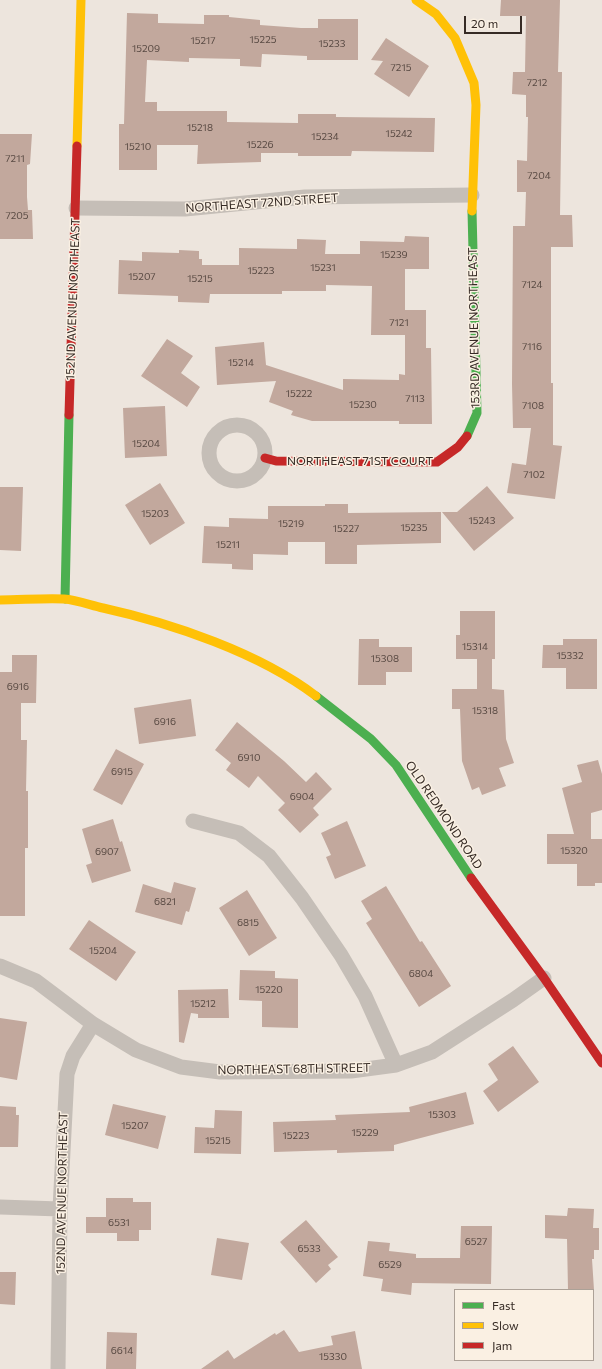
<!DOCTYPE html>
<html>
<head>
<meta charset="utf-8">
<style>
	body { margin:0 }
	#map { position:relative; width:602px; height:1369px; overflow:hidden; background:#ede5dd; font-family:Commissioner,sans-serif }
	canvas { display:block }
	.legend { position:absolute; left:454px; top:1289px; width:140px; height:72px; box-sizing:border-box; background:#faf0e3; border:1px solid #aca197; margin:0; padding:5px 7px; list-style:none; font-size:12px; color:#362b25 }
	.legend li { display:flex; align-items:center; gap:8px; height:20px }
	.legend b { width:20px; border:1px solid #aca197 }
	.scale { position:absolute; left:464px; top:16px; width:58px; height:18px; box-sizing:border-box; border:2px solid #362b25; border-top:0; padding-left:5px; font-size:12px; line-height:14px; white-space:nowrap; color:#362b25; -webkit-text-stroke:3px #faf0e3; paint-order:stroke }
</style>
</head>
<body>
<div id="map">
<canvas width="602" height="1369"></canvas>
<ul class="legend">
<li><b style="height:5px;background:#4caf50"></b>Fast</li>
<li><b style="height:5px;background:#ffc107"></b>Slow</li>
<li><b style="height:5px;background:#c62828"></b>Jam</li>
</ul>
<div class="scale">20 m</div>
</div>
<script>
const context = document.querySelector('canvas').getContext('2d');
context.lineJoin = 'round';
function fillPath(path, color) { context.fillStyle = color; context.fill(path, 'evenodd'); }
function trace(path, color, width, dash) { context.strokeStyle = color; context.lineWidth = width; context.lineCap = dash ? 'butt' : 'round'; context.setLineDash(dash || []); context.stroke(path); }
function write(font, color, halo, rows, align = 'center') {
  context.font = font + ' Commissioner,sans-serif'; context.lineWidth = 3; context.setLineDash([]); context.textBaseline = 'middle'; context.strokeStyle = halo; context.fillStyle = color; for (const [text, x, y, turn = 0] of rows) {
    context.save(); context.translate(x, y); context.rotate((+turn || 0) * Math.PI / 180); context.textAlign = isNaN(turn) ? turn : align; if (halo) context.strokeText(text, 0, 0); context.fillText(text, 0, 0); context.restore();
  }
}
fillPath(new Path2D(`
	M 501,0 L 560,0 L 558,72 L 562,72 L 560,215 L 572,215 L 573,247 L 551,247 L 551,383 L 553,383 L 553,445 L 562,446 L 555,499 L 507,493 L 512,463 L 526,465 L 531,428 L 513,428 L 512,384 L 513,226 L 525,226 L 526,192 L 517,192 L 517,160 L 527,161 L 528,117 L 526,117 L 526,95 L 512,94 L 513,72 L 525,72 L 526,16 L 500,16 Z
	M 127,13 L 158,14 L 158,23 L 204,24 L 204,15 L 229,15 L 229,17 L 260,20 L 260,25 L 301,28 L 318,28 L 318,19 L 358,19 L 358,60 L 307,60 L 307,56 L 262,54 L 261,67 L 240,66 L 240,59 L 189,58 L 189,62 L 147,60 L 145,102 L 157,102 L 157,111 L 227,111 L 227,122 L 298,123 L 298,114 L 336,114 L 336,117 L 435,118 L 434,152 L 352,151 L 351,156 L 298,156 L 298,153 L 261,153 L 261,162 L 197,164 L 198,145 L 157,145 L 157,170 L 119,170 L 119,124 L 124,124 Z
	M 386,38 L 429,66 L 409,97 L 374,74 L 383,61 L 371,60 Z
	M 0,134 L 32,134 L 30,164 L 27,165 L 27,197 L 28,210 L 32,210 L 33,239 L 0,239 Z
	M 405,236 L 429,237 L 429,269 L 405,269 L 405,310 L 426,310 L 426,348 L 431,348 L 432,424 L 399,424 L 399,421 L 312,421 L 291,415 L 293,411 L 269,402 L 276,381 L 217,385 L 215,347 L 264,342 L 266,365 L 343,390 L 343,379 L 399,380 L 399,374 L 405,375 L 405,335 L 371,335 L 372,286 L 326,285 L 326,291 L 282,291 L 282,294 L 210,294 L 209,303 L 178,302 L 178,296 L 118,294 L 119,260 L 142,261 L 142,252 L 179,253 L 179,250 L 199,251 L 199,259 L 202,259 L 202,265 L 239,265 L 239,248 L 297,249 L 297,239 L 326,240 L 325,254 L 360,254 L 360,241 L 404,242 Z
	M 167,339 L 193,356 L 181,373 L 200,387 L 187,407 L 141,376 Z
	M 165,406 L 167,456 L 125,458 L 123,408 Z
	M 160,483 L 185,523 L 150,545 L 125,505 Z
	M 487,486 L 514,518 L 474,551 L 442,512 L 457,512 Z
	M 0,487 L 23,487 L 21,551 L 0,550 Z
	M 325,504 L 348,504 L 348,513 L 441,512 L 441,543 L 357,545 L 357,564 L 325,564 L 325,542 L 288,542 L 288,555 L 253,554 L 253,570 L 232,569 L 232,564 L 202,563 L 204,526 L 229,527 L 229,518 L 268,519 L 268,506 L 325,506 Z
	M 460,611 L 495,611 L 495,659 L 492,659 L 492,689 L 504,690 L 506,739 L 514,763 L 499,768 L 506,786 L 482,795 L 479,787 L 472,790 L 462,761 L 460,709 L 452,709 L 452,689 L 477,689 L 477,659 L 456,659 L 456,635 L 460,635 Z
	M 359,639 L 379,639 L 379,647 L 412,647 L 412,672 L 386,672 L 386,685 L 358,685 Z
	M 563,639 L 597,639 L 597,689 L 566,689 L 566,668 L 542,668 L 543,645 L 563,645 Z
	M 12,655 L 37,655 L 36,703 L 21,703 L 21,740 L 27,740 L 26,791 L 28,791 L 28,848 L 25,848 L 25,916 L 0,916 L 0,672 L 12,672 Z
	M 191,699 L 196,736 L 139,744 L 134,708 Z
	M 237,722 L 284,761 L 306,782 L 316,772 L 332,789 L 313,808 L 319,815 L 300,833 L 278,810 L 285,803 L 258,776 L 249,788 L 226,770 L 231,763 L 215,750 Z
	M 116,749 L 144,764 L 122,805 L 93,790 Z
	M 598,760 L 602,774 L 602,810 L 591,813 L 591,839 L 602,839 L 602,883 L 595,883 L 595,886 L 577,886 L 577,864 L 547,864 L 547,834 L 574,834 L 562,788 L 582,782 L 577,765 Z
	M 113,819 L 120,842 L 122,841 L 131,871 L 92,883 L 86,865 L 92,863 L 82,829 Z
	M 347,821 L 366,866 L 335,879 L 326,857 L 331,855 L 321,833 Z
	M 174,882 L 196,888 L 189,912 L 186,911 L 182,925 L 135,912 L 143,884 L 171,893 Z
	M 386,886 L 420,942 L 422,941 L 451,986 L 419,1007 L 366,923 L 372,919 L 361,901 Z
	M 247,890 L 277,938 L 249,956 L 219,908 Z
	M 89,920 L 136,952 L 116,981 L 69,949 Z
	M 240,970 L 275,971 L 275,978 L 298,979 L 298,1028 L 262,1027 L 262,1001 L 239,1000 Z
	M 228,989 L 229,1018 L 198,1018 L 198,1014 L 191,1013 L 184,1043 L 179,1042 L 178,990 Z
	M 0,1018 L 27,1022 L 17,1080 L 0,1077 Z
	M 513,1046 L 539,1082 L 498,1112 L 483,1091 L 498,1080 L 488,1064 Z
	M 466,1092 L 474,1124 L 394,1145 L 394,1151 L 337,1153 L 337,1150 L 274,1152 L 273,1122 L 336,1120 L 335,1115 L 410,1112 L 409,1107 Z
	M 113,1104 L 166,1116 L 158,1149 L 105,1135 Z
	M 0,1106 L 16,1107 L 16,1115 L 19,1115 L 18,1147 L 0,1147 Z
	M 215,1110 L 242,1111 L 241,1154 L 194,1153 L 195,1127 L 214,1128 Z
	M 106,1198 L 133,1198 L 133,1202 L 151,1202 L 151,1230 L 139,1230 L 139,1241 L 117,1241 L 117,1233 L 86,1233 L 86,1217 L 106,1217 Z
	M 568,1208 L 594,1209 L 593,1228 L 599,1228 L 599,1250 L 594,1250 L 594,1259 L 592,1259 L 594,1290 L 568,1290 L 567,1239 L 545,1238 L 545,1215 L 567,1216 Z
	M 306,1220 L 338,1257 L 328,1265 L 331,1269 L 316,1283 L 280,1242 Z
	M 461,1226 L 492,1226 L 491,1284 L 412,1283 L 411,1295 L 381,1291 L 383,1279 L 363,1276 L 368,1241 L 390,1243 L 389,1251 L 416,1254 L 416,1258 L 460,1258 Z
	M 217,1238 L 249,1243 L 242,1280 L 211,1275 Z
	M 0,1272 L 16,1272 L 15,1305 L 0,1304 Z
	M 284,1330 L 299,1352 L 333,1345 L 331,1336 L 355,1331 L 362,1369 L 201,1369 L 228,1350 L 234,1359 L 275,1333 L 276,1335 Z
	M 107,1332 L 137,1333 L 136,1369 L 106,1369 Z`), '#c2a89d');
trace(new Path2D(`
	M 76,208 L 185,209 L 305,197 L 472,195
	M209 453a28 28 0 1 1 56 0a28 28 0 1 1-56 0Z
	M 193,821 L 239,833 L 269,856 L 302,898 L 341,955 L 365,996 L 396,1065
	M 0,966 L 36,981 L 93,1024 L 136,1050 L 181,1067 L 220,1072 L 351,1071 L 396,1065 L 432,1052 L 513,1000 L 544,978
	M 0,1207 L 60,1209
	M 58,1369 L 60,1209 L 67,1074 L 73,1056 L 93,1024`), '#c5beb7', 15);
trace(new Path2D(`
	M 467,436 L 477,413 L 472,211
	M 65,599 L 69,415
	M 316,696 L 371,739 L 396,765 L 471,878`), '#4caf50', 9);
trace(new Path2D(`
	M 416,0 L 436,14 L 455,38 L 474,83 L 476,105 L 472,211
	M 77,146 L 81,0
	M 0,600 C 21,600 43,598 64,599 C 77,600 90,605 103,608 C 171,623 260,653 316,696`), '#ffc107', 9);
trace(new Path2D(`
	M 69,415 L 77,146
	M 265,458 L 276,461 L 437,462 L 458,447 L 467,436
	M 471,878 L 544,978 L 602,1063`), '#c62828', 9);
write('10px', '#594a43', null, [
	["15225",263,40],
	["15217",203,41],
	["15233",332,44],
	["15209",146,49],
	["7215",401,68],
	["7212",537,83],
	["15218",200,128],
	["15242",399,134],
	["15234",325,137],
	["15226",260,145],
	["15210",138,147],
	["7211",15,159],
	["7204",539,176],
	["7205",17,216],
	["15239",394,255],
	["15231",323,268],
	["15223",261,271],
	["15207",142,277],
	["15215",200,279],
	["7124",532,285],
	["7121",399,323],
	["7116",532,347],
	["15214",241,363],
	["15222",299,394],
	["7113",415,399],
	["15230",363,405],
	["7108",533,406],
	["15204",146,444],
	["7102",534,475],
	["15203",155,514],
	["15243",482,521],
	["15219",291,524],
	["15235",414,528],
	["15227",346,529],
	["15211",228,545],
	["15314",475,647],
	["15332",570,656],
	["15308",385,659],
	["6916",18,687],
	["15318",485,711],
	["6916",165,722],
	["6910",249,758],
	["6915",122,772],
	["6904",302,797],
	["15320",574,851],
	["6907",107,852],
	["6821",165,902],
	["6815",248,923],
	["15204",103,951],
	["6804",421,974],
	["15220",269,990],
	["15212",203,1004],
	["15303",442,1115],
	["15207",135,1126],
	["15229",365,1133],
	["15223",296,1136],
	["15215",218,1141],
	["6531",119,1223],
	["6527",476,1242],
	["6533",309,1249],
	["6529",390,1265],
	["6614",122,1351],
	["15330",333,1357]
]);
write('12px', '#362b25', '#faf0e3', [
	["NORTHEAST 72ND STREET",262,203,-4],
	["152ND AVENUE NORTHEAST",73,299,-88],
	["153RD AVENUE NORTHEAST",474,328,-91],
	["NORTHEAST 71ST COURT",360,461],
	["OLD REDMOND ROAD",444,815,56],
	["NORTHEAST 68TH STREET",294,1069,-1],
	["152ND AVENUE NORTHEAST",62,1193,-89]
]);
</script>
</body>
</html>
